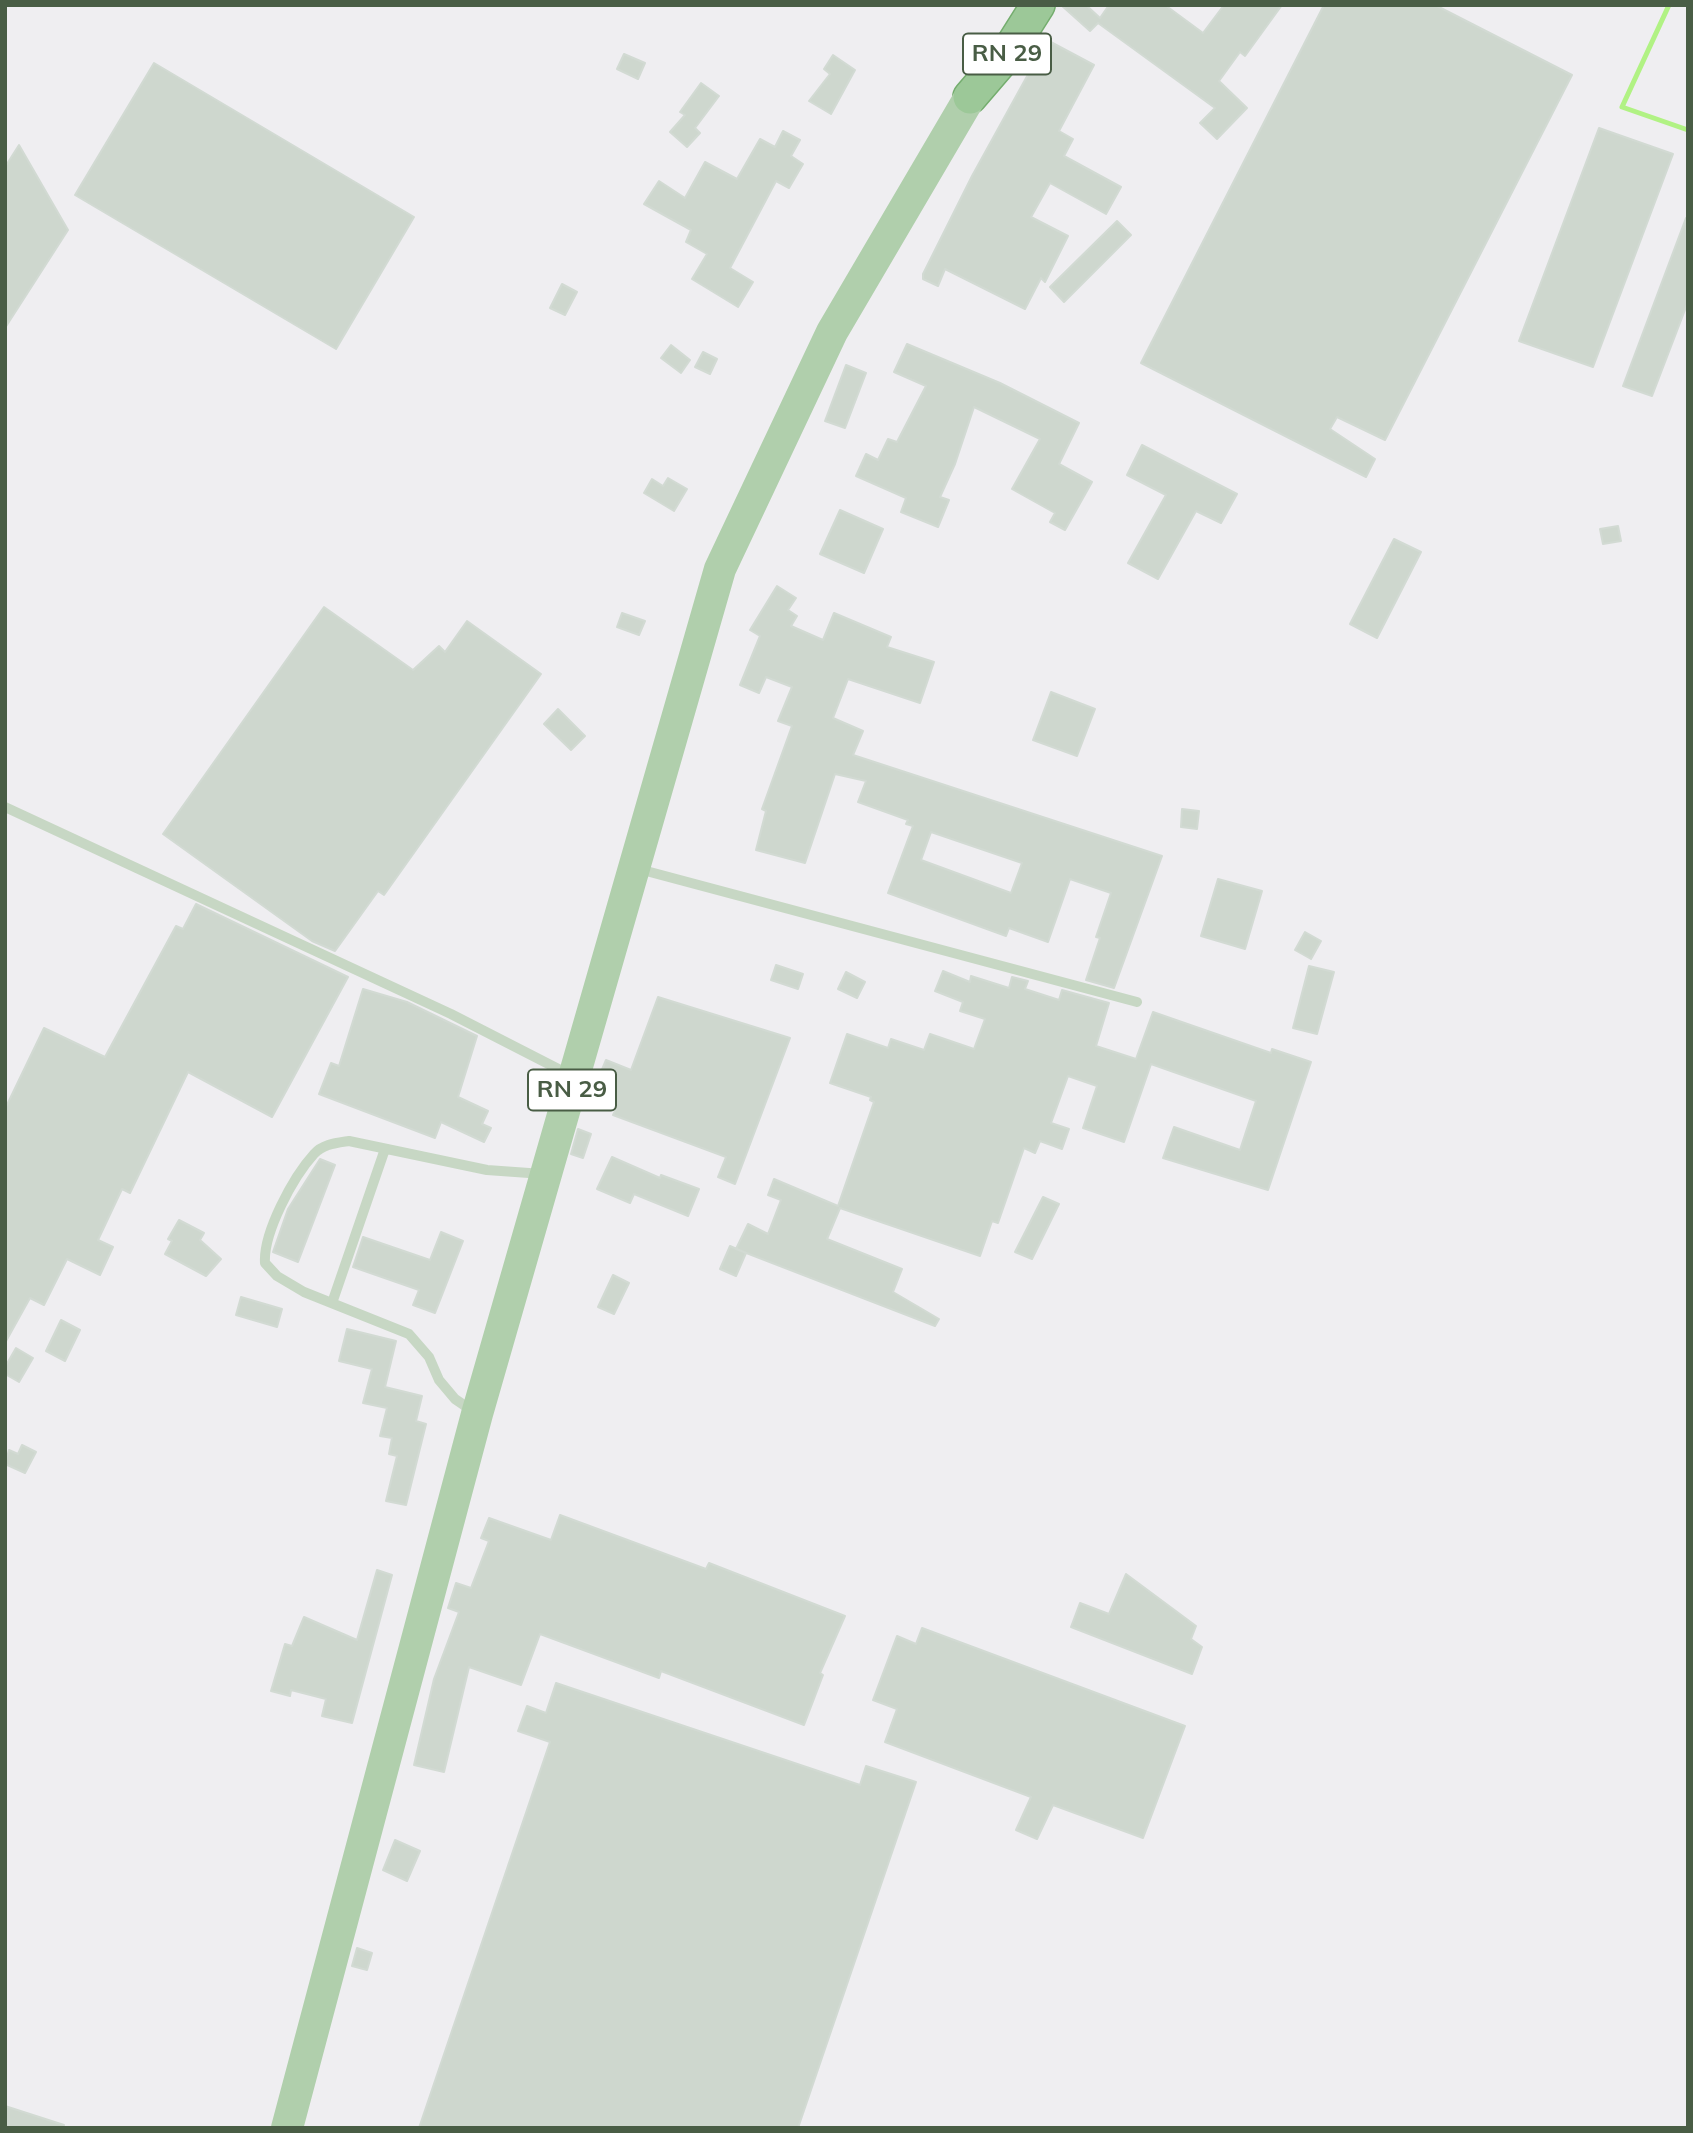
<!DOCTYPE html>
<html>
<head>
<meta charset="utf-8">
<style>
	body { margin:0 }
	#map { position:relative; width:1693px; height:2133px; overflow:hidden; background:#efeef1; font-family:Mulish,sans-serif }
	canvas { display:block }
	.frame { position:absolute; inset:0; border:7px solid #495d45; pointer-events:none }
</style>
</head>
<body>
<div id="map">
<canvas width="1693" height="2133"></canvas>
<div class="frame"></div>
</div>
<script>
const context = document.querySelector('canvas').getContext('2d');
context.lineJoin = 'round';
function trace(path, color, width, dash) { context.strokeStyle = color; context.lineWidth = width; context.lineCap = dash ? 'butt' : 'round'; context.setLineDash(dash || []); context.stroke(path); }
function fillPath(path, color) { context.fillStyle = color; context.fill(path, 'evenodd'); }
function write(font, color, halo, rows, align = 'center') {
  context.font = font + ' Mulish,sans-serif'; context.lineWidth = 6; context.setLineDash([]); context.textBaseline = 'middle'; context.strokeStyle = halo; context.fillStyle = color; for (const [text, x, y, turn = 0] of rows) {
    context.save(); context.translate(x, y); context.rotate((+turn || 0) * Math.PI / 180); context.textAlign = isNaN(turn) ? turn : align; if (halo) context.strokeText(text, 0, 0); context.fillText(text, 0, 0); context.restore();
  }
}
trace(new Path2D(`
	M 1669,5 L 1622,107 L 1688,130`), '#b1f284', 5);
const building = new Path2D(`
	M 1061,5 L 1086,5 L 1100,18 L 1109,5 L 1165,5 L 1203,33 L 1224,5 L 1282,5 L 1245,56 L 1240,52 L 1219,81 L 1247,108 L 1217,139 L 1200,123 L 1215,108 L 1098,23 L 1090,31 Z
	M 1324,5 L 1435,5 L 1572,75 L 1385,440 L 1337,417 L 1330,429 L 1375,459 L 1366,477 L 1141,363 Z
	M 1047,40 L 1094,65 L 1059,131 L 1073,139 L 1064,156 L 1121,187 L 1106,214 L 1050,183 L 1031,217 L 1068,236 L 1045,282 L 1041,278 L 1025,309 L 945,269 L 938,286 L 923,279 L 923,274 L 972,176 Z
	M 624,54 L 645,63 L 638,79 L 617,69 Z
	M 833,55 L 855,70 L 831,114 L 809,101 L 830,74 L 824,69 Z
	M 154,63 L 414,217 L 336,349 L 75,195 Z
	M 701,83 L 719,96 L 695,128 L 700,133 L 687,147 L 670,132 L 685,115 L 680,112 Z
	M 1599,128 L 1673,154 L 1593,367 L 1519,341 Z
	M 783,131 L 800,140 L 791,156 L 803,164 L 789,188 L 776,181 L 730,268 L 753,282 L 738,307 L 692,279 L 707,254 L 686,242 L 691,230 L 644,204 L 659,181 L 685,198 L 705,162 L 737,179 L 760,139 L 775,147 Z
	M 19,145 L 68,230 L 5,328 L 5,167 Z
	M 1686,218 L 1688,302 L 1652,396 L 1623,386 Z
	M 1117,221 L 1131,235 L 1064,302 L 1050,287 Z
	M 562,284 L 577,292 L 565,315 L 550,308 Z
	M 907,344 L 1000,383 L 1079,423 L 1059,464 L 1092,482 L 1065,530 L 1050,522 L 1055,513 L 1012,489 L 1040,439 L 974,407 L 955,464 L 940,497 L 949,500 L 938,527 L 901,512 L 906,498 L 856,476 L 866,454 L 878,460 L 888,439 L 897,442 L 926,386 L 894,372 Z
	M 671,345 L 690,360 L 681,373 L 661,358 Z
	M 703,352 L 717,359 L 710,374 L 695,367 Z
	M 846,365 L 866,373 L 845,428 L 825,421 Z
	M 1142,445 L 1237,494 L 1221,523 L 1196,511 L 1158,579 L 1128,563 L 1166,495 L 1127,475 Z
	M 668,478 L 687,489 L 674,511 L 644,493 L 652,479 L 663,486 Z
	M 840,510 L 883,529 L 864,573 L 820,554 Z
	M 1618,526 L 1621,541 L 1603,544 L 1600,529 Z
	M 1394,539 L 1421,552 L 1377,638 L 1350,624 Z
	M 777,586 L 796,598 L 788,610 L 797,616 L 791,626 L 823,640 L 834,613 L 891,637 L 887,647 L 934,662 L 920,703 L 848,679 L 833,718 L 863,731 L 853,755 L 1162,856 L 1114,988 L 1086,980 L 1100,938 L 1096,937 L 1111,893 L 1070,879 L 1048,942 L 1009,928 L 1006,936 L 888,893 L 913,826 L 906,824 L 908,820 L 858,802 L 866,781 L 835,774 L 805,863 L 756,850 L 766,811 L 762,809 L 792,726 L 778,721 L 792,687 L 766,677 L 759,693 L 740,685 L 760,636 L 750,630 ZM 931,832 L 1022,863 L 1011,893 L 921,860 Z
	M 324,607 L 413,670 L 439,646 L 445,652 L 467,621 L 541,674 L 384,895 L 378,891 L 335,951 L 312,941 L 163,834 Z
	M 622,613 L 645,621 L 639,635 L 617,627 Z
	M 1051,692 L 1095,709 L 1077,756 L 1033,740 Z
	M 558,709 L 585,736 L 571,750 L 544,724 Z
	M 1182,809 L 1199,811 L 1197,829 L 1181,827 Z
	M 1218,879 L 1262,891 L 1245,949 L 1201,936 Z
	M 196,904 L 348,977 L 272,1117 L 188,1072 L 130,1193 L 122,1189 L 98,1240 L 113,1247 L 100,1275 L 67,1259 L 44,1305 L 30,1298 L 5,1343 L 5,1109 L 44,1028 L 105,1057 L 176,926 L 183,929 Z
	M 1305,932 L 1321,941 L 1311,959 L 1295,950 Z
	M 776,965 L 803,974 L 798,989 L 771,980 Z
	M 1309,966 L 1334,972 L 1317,1034 L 1293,1028 Z
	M 943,971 L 970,982 L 971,976 L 1009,988 L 1012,977 L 1028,981 L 1025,989 L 1059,1000 L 1062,990 L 1109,1003 L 1096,1046 L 1136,1059 L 1153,1012 L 1271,1053 L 1272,1049 L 1311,1062 L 1268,1190 L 1163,1158 L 1174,1127 L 1240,1150 L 1256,1101 L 1151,1064 L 1124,1142 L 1083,1128 L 1097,1086 L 1068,1076 L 1051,1123 L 1069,1129 L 1062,1149 L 1040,1141 L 1035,1153 L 1024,1148 L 998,1223 L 992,1221 L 980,1256 L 840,1208 L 827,1239 L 902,1269 L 893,1292 L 939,1319 L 935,1326 L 736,1249 L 748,1224 L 768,1234 L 781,1200 L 768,1195 L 774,1179 L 838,1206 L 874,1102 L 870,1100 L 871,1097 L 830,1083 L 847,1034 L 888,1048 L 891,1039 L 924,1050 L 930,1034 L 974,1049 L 985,1019 L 960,1011 L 963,1002 L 935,991 Z
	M 846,972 L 865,982 L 857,998 L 838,989 Z
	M 363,989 L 407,1002 L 477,1036 L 458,1097 L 488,1111 L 482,1124 L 491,1128 L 484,1142 L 441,1122 L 435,1138 L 319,1094 L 331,1063 L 339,1066 Z
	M 658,997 L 790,1038 L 735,1184 L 718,1177 L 726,1157 L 613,1115 L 616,1109 L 590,1098 L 606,1060 L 631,1070 Z
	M 578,1129 L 591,1134 L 583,1158 L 571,1154 Z
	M 612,1157 L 660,1178 L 661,1175 L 699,1189 L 688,1216 L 634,1194 L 630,1203 L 597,1189 Z
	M 320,1159 L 335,1165 L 298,1262 L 273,1252 L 288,1209 Z
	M 1043,1197 L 1059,1204 L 1032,1259 L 1015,1252 Z
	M 179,1220 L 204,1233 L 200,1240 L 221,1259 L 206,1276 L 165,1254 L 172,1241 L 168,1239 Z
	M 441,1232 L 463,1241 L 435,1313 L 413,1305 L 419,1290 L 353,1267 L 363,1237 L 430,1260 Z
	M 730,1246 L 746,1253 L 736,1276 L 720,1269 Z
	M 613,1275 L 629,1283 L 614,1314 L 598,1307 Z
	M 241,1297 L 282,1309 L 277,1327 L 236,1315 Z
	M 61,1320 L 80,1330 L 65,1361 L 46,1351 Z
	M 347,1329 L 396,1341 L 385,1387 L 422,1396 L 416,1421 L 426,1424 L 406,1505 L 386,1501 L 397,1456 L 389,1454 L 392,1438 L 380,1436 L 387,1408 L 363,1403 L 372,1369 L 339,1361 Z
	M 16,1348 L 33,1358 L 19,1382 L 5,1374 L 5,1367 Z
	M 22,1445 L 36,1452 L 25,1473 L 5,1464 L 9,1450 L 18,1454 Z
	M 560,1515 L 706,1569 L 709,1563 L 845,1616 L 820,1673 L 823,1675 L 804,1725 L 661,1671 L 659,1678 L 540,1634 L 521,1685 L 469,1667 L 444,1772 L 414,1765 L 434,1679 L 459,1612 L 448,1608 L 456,1583 L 471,1588 L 489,1541 L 481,1538 L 489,1518 L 551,1540 Z
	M 377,1570 L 392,1575 L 352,1723 L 322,1716 L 326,1699 L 291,1690 L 290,1696 L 271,1691 L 285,1644 L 292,1646 L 304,1617 L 357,1640 Z
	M 1126,1574 L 1196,1626 L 1191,1639 L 1202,1647 L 1192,1674 L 1071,1627 L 1080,1603 L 1109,1614 Z
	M 922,1628 L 1185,1726 L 1143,1838 L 1053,1805 L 1037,1839 L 1016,1830 L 1031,1797 L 885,1742 L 897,1709 L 873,1700 L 897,1636 L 916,1644 Z
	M 556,1683 L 860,1785 L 866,1766 L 916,1782 L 798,2128 L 419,2128 L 550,1742 L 518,1731 L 527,1706 L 546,1713 Z
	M 395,1840 L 420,1851 L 407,1881 L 383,1870 Z
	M 357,1948 L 372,1953 L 367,1970 L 352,1966 Z
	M 5,2106 L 64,2125 L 63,2128 L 5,2128 Z`);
fillPath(building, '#ced7ce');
trace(building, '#d2dad3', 2);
const trunk = new Path2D(`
	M 970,97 L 1007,54 L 1038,5`);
trace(trunk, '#74ad6e', 36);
trace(new Path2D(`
	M 5,807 L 451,1014 L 572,1076
	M 635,868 L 1137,1002
	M 332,1303 L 385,1149
	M 474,1412 L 455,1399 L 439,1380 L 429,1357 L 409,1334 L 304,1292 L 277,1276 L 265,1263 C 263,1233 293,1177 314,1154 C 323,1144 336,1143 349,1141 L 487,1170 L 543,1174`), '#c7d7c4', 10);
trace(new Path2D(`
	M 287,2128 L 477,1414 L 720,569 L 832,332 L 970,97`), '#b0cfac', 32);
trace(trunk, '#9cc898', 33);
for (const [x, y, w] of [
	[1007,54,88],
	[572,1090,88]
]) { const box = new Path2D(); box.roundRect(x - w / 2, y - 20.5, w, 41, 5); context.fillStyle = '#fff'; context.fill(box); trace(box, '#495d45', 2); }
write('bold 24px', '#495d45', null, [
	["RN 29",1007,54],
	["RN 29",572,1090]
]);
</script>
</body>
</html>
